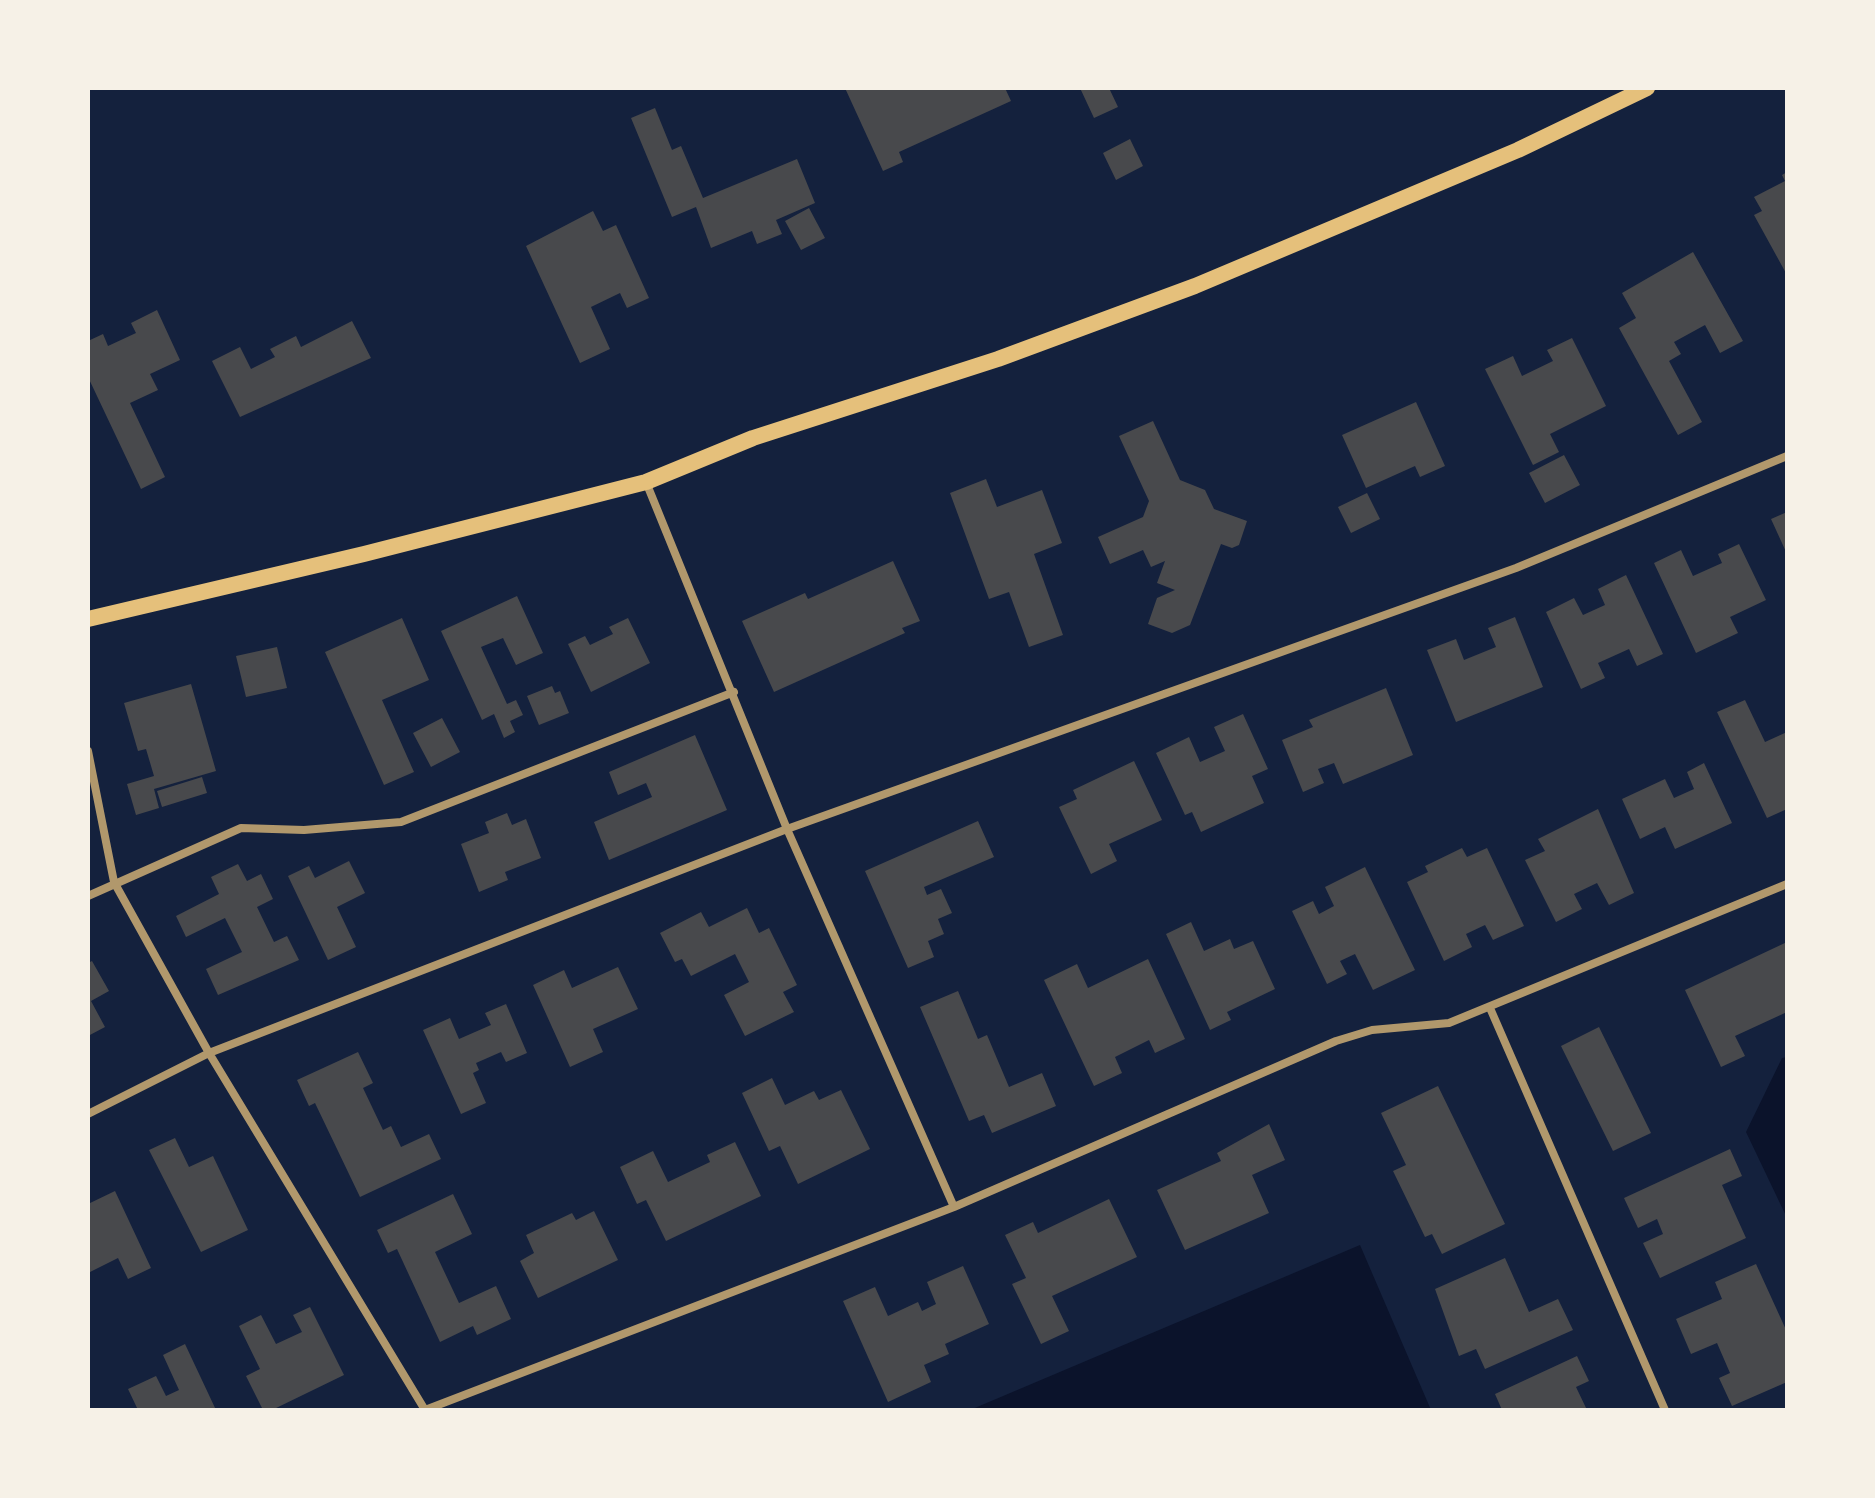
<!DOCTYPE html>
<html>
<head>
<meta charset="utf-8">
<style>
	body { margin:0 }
	#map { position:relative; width:1875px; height:1498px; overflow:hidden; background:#14213d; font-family:"Asap Condensed",sans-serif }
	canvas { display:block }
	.frame { position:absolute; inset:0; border:90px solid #f6f1e7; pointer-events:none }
</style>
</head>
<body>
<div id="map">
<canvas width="1875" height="1498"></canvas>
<div class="frame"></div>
</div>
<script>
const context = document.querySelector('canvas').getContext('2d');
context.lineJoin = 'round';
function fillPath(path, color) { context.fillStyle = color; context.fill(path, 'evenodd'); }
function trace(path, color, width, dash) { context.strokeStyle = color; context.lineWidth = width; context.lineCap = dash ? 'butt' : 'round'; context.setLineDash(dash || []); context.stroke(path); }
fillPath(new Path2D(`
	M 1787,1057 L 1787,1218 L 1746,1132 L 1782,1058 Z
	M 1360,1245 L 1431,1410 L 970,1410 Z`), '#0b132b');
fillPath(new Path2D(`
	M 845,88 L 1005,88 L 1011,101 L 899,152 L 903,162 L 883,171 Z
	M 1080,88 L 1109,88 L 1118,107 L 1094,118 Z
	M 655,108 L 672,150 L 681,146 L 703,198 L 797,159 L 815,203 L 776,220 L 782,234 L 757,244 L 752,231 L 711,248 L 696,207 L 672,217 L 631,118 Z
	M 1130,139 L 1143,166 L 1116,180 L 1103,153 Z
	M 1787,172 L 1787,275 L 1754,215 L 1762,211 L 1754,197 L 1785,181 L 1782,175 Z
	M 809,208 L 825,238 L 801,250 L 785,221 Z
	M 593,211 L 603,231 L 616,225 L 649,298 L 627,308 L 620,293 L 591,307 L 610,349 L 580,363 L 526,246 Z
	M 1693,252 L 1743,341 L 1720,353 L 1705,325 L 1674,342 L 1681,354 L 1669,361 L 1702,422 L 1678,435 L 1619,328 L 1636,318 L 1622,293 Z
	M 157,310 L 180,360 L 150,374 L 158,390 L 130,403 L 165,477 L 141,489 L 88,377 L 88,341 L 103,334 L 108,346 L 136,333 L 131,323 Z
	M 352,321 L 371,358 L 240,417 L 212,361 L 240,347 L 251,369 L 275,357 L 270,349 L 296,336 L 301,347 Z
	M 1572,338 L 1606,406 L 1550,434 L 1559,452 L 1533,465 L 1485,369 L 1513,356 L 1522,376 L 1553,361 L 1547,350 Z
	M 1416,402 L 1445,466 L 1420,477 L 1415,466 L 1366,488 L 1342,435 Z
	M 1153,421 L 1180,480 L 1205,490 L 1214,509 L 1247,521 L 1239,545 L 1232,548 L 1221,544 L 1190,625 L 1172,633 L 1148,624 L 1157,598 L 1175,590 L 1157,583 L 1165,561 L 1151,567 L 1143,550 L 1110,564 L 1098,537 L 1143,517 L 1149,501 L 1119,436 Z
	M 1564,455 L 1580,485 L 1545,503 L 1529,473 Z
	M 986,479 L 997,507 L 1042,490 L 1062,543 L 1034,554 L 1063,635 L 1029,647 L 1009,592 L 989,599 L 950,493 Z
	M 1367,493 L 1380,519 L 1351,533 L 1338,507 Z
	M 1787,512 L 1787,554 L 1771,519 Z
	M 1739,544 L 1766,600 L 1730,617 L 1738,633 L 1696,653 L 1654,563 L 1681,550 L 1693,576 L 1722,563 L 1718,554 Z
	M 893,561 L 920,621 L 902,628 L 905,633 L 774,692 L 742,621 L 805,593 L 808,599 Z
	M 1626,575 L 1663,654 L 1637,666 L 1629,649 L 1598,663 L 1605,678 L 1581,689 L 1546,612 L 1574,598 L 1583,615 L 1605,605 L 1598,589 Z
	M 517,596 L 543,653 L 516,665 L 503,638 L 481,647 L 507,704 L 516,700 L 523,715 L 510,721 L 515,732 L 504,738 L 494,714 L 482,720 L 441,631 Z
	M 1515,617 L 1543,687 L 1456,722 L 1427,650 L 1456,639 L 1464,660 L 1496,647 L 1488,628 Z
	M 402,618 L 429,680 L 382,700 L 414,772 L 384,785 L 325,652 Z
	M 628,618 L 650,663 L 591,692 L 568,644 L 585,636 L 590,645 L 613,634 L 609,627 Z
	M 277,647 L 287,688 L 246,697 L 236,656 Z
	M 191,684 L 216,771 L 154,789 L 159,808 L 136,815 L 127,784 L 154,776 L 146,749 L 138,751 L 124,703 Z
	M 552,686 L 555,693 L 560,691 L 569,713 L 539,725 L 527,696 Z
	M 1386,688 L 1413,755 L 1343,784 L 1334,763 L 1318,769 L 1324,783 L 1303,792 L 1282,740 L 1313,727 L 1309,720 Z
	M 1745,700 L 1765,742 L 1787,732 L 1787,809 L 1767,818 L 1717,712 Z
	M 1243,714 L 1268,769 L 1252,776 L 1264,803 L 1201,832 L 1192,812 L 1185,815 L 1156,753 L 1189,737 L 1200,762 L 1225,751 L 1214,727 Z
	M 442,718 L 460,752 L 431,767 L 413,733 Z
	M 695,735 L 727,810 L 609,860 L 594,822 L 652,797 L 646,783 L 618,795 L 609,772 Z
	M 1134,761 L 1162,820 L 1109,844 L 1117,861 L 1091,874 L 1059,807 L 1077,799 L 1073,790 Z
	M 1704,763 L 1732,823 L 1675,849 L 1665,827 L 1640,839 L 1622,799 L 1665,779 L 1674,798 L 1694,789 L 1687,772 Z
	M 202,777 L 207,793 L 162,807 L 157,791 Z
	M 1598,809 L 1634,893 L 1609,905 L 1597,883 L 1574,894 L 1582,909 L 1556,922 L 1525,860 L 1545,851 L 1538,839 Z
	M 507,813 L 512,825 L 526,819 L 541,858 L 505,872 L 508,880 L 479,892 L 461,844 L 489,833 L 485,822 Z
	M 978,821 L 994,857 L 924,887 L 927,895 L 941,889 L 952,913 L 938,919 L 944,934 L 928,941 L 934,957 L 908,968 L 865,871 Z
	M 1462,848 L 1467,857 L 1487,848 L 1524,926 L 1493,940 L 1485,925 L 1466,934 L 1472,947 L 1444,961 L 1407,882 L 1428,872 L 1425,866 Z
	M 349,861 L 365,893 L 337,907 L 356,947 L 328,960 L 288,876 L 309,866 L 315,878 Z
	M 238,864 L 247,881 L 261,874 L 273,899 L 257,907 L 274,942 L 287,936 L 299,960 L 218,995 L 206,969 L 242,952 L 225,918 L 186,937 L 176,916 L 219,894 L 211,877 Z
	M 1365,867 L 1415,970 L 1373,990 L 1355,954 L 1340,961 L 1347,974 L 1327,984 L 1292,911 L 1313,901 L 1319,914 L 1334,906 L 1325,887 Z
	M 747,908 L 759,933 L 769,928 L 797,985 L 783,992 L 794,1012 L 745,1036 L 724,995 L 749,982 L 735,954 L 691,976 L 682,959 L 675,962 L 660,933 L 701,912 L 709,927 Z
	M 1191,922 L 1204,951 L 1230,939 L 1234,949 L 1253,941 L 1275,989 L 1227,1012 L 1231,1020 L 1210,1030 L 1166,934 Z
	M 1787,942 L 1787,1012 L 1735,1036 L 1745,1056 L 1721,1067 L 1685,990 Z
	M 1148,959 L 1185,1039 L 1155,1053 L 1149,1040 L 1115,1057 L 1122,1073 L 1094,1086 L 1044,980 L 1077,964 L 1088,988 Z
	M 92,961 L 109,991 L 91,1001 L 105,1027 L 88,1036 L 88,963 Z
	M 618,967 L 638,1009 L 593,1029 L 603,1052 L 570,1067 L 533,985 L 564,970 L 572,988 Z
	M 958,991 L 978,1039 L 987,1035 L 1009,1087 L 1042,1073 L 1056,1106 L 992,1133 L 984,1115 L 969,1121 L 920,1007 Z
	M 506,1004 L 527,1053 L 506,1062 L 501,1052 L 476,1063 L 479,1070 L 473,1073 L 486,1103 L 461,1114 L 423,1030 L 450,1018 L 459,1039 L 491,1025 L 485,1013 Z
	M 1599,1027 L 1651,1133 L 1613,1151 L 1561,1046 Z
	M 358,1052 L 373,1083 L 363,1088 L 383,1130 L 391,1126 L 401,1147 L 429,1134 L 441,1159 L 360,1197 L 315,1103 L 309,1106 L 297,1080 Z
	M 772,1078 L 785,1105 L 814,1091 L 819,1100 L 841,1090 L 870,1149 L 798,1184 L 780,1146 L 769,1151 L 742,1093 Z
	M 1438,1086 L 1505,1224 L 1442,1254 L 1432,1234 L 1425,1237 L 1393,1171 L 1406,1165 L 1381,1113 Z
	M 1269,1124 L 1285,1160 L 1252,1175 L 1269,1213 L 1185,1250 L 1157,1190 L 1221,1161 L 1217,1153 Z
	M 175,1138 L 189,1167 L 213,1156 L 248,1230 L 201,1252 L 149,1150 Z
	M 735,1142 L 761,1196 L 666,1241 L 646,1200 L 637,1204 L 620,1167 L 653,1151 L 668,1182 L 710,1162 L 707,1155 Z
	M 1730,1149 L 1742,1176 L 1722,1185 L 1746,1238 L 1660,1278 L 1643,1243 L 1663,1234 L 1657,1219 L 1638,1228 L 1624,1198 Z
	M 115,1191 L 151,1268 L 128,1279 L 118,1258 L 88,1273 L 88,1204 Z
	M 453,1194 L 472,1234 L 435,1252 L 459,1303 L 496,1286 L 511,1319 L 477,1335 L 473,1326 L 440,1342 L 397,1249 L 388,1253 L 377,1230 Z
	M 1109,1199 L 1137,1257 L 1052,1296 L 1069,1331 L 1041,1344 L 1012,1284 L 1026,1278 L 1005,1235 L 1033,1222 L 1038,1233 Z
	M 594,1211 L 618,1260 L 538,1298 L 520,1261 L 534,1253 L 526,1235 L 572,1213 L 576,1220 Z
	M 1505,1258 L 1529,1312 L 1558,1299 L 1573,1330 L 1485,1369 L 1476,1349 L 1459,1356 L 1435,1289 Z
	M 1756,1264 L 1787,1332 L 1787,1382 L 1732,1406 L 1719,1378 L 1730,1373 L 1717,1343 L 1691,1354 L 1676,1319 L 1722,1299 L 1715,1282 Z
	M 963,1266 L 989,1324 L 945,1344 L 949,1354 L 924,1365 L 931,1382 L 888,1402 L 843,1301 L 875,1287 L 888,1316 L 918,1302 L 922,1311 L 936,1304 L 927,1282 Z
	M 310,1307 L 344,1375 L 272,1410 L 263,1410 L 246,1376 L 260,1369 L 239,1326 L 261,1315 L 276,1344 L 302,1332 L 293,1315 Z
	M 185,1344 L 216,1410 L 138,1410 L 128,1389 L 156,1376 L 166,1396 L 179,1390 L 163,1355 Z
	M 1577,1356 L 1589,1381 L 1576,1387 L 1587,1410 L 1502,1410 L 1495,1394 Z`), '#48494c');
trace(new Path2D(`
	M 646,482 L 787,829 L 954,1207
	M 88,751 L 114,882 L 209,1053 L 425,1410
	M 88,896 L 241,828 L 304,830 L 401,822 L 734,692
	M 1490,1008 L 1665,1410
	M 88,1114 L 209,1053 L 787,829 L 1516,568 L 1787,456
	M 425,1410 L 954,1207 L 1336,1041 L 1372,1030 L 1449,1023 L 1787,884`), '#b1986c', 8);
trace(new Path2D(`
	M 88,619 L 364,554 L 646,482 L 753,438 L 998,359 L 1195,286 L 1518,150 L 1647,88`), '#e5c07b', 16);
</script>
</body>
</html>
